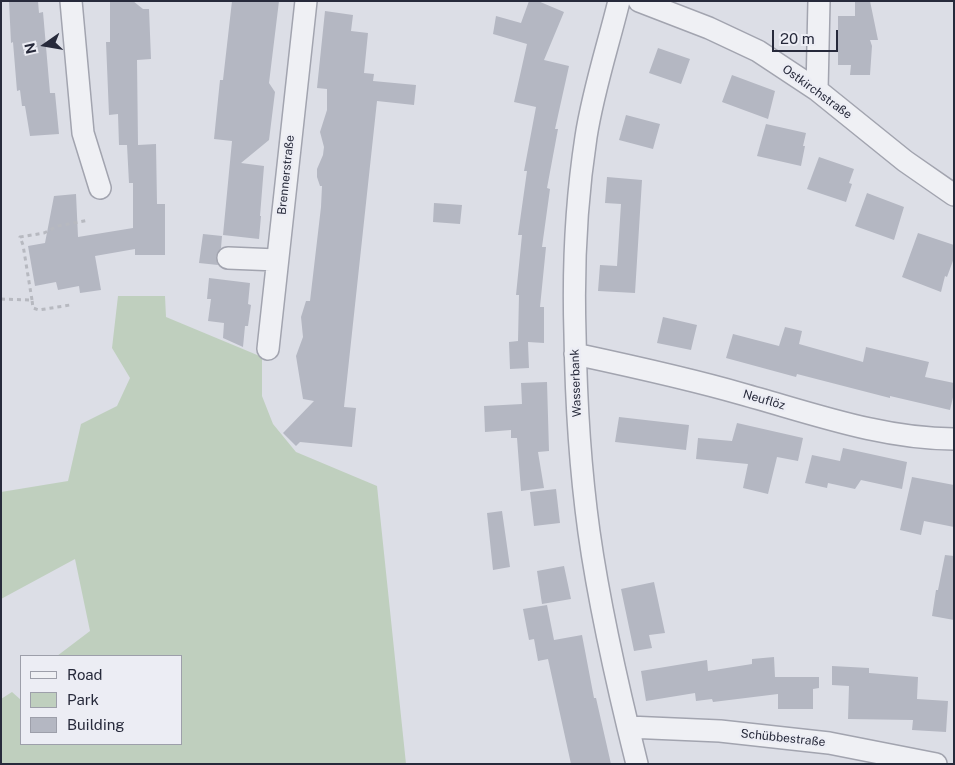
<!DOCTYPE html>
<html>
<head>
<meta charset="utf-8">
<style>
	body { margin:0 }
	#map { position:relative; width:955px; height:765px; overflow:hidden; background:#dcdee6; font-family:"Public Sans",sans-serif }
	canvas { display:block }
	.frame { position:absolute; inset:0; border:2px solid #272a3b; pointer-events:none }
	.legend { position:absolute; left:20px; top:655px; width:162px; height:90px; box-sizing:border-box; background:#ecedf4; border:1px solid #9d9faa; margin:0; padding:6px 9px; list-style:none; font-size:15px; color:#272a3b }
	.legend li { display:flex; align-items:center; gap:10px; height:25px }
	.legend b { width:25px; border:1px solid #9d9faa }
	.north { position:absolute; left:20px; top:20px; width:50px; height:50px; -webkit-text-stroke:4px #ecedf4; paint-order:stroke; rotate:257deg; font-size:14px; font-weight:700; line-height:20px; text-align:center; color:#272a3b }
	.north::after { content:''; display:block; margin:auto; width:18px; height:22px; background:#272a3b; clip-path:polygon(50% 0,100% 100%,50% 72%,0 100%) }
	.scale { position:absolute; left:772px; top:30px; width:66px; height:22px; box-sizing:border-box; border:2px solid #272a3b; border-top:0; padding-left:6px; font-size:15px; line-height:18px; white-space:nowrap; color:#272a3b; -webkit-text-stroke:4px #ecedf4; paint-order:stroke }
</style>
</head>
<body>
<div id="map">
<canvas width="955" height="765"></canvas>
<div class="frame"></div>
<ul class="legend">
<li><b style="height:6px;background:#eff0f4"></b>Road</li>
<li><b style="height:14px;background:#bfcfbe"></b>Park</li>
<li><b style="height:14px;background:#b4b7c2"></b>Building</li>
</ul>
<div class="north">N</div>
<div class="scale">20 m</div>
</div>
<script>
const context = document.querySelector('canvas').getContext('2d');
context.lineJoin = 'round';
function fillPath(path, color) { context.fillStyle = color; context.fill(path, 'evenodd'); }
function trace(path, color, width, dash) { context.strokeStyle = color; context.lineWidth = width; context.lineCap = dash ? 'butt' : 'round'; context.setLineDash(dash || []); context.stroke(path); }
function write(font, color, halo, rows, align = 'center') {
  context.font = font + ' "Public Sans",sans-serif'; context.lineWidth = 5; context.setLineDash([]); context.textBaseline = 'middle'; context.strokeStyle = halo; context.fillStyle = color; for (const [text, x, y, turn = 0] of rows) {
    context.save(); context.translate(x, y); context.rotate((+turn || 0) * Math.PI / 180); context.textAlign = isNaN(turn) ? turn : align; if (halo) context.strokeText(text, 0, 0); context.fillText(text, 0, 0); context.restore();
  }
}
fillPath(new Path2D(`
	M 118,296 L 165,296 L 166,317 L 262,357 L 262,396 L 273,424 L 296,452 L 377,486 L 406,764 L 1,764 L 1,699 L 12,692 L 21,700 L 21,744 L 181,744 L 181,656 L 57,656 L 90,631 L 75,559 L 1,599 L 1,492 L 68,481 L 81,424 L 117,406 L 130,378 L 112,348 Z`), '#bfcfbe');
fillPath(new Path2D(`
	M 9,1 L 38,1 L 39,13 L 43,12 L 50,93 L 55,93 L 59,134 L 30,136 L 25,106 L 22,106 L 20,90 L 17,91 L 13,42 L 11,43 Z
	M 110,1 L 133,1 L 143,9 L 149,9 L 151,59 L 137,60 L 138,145 L 156,144 L 157,204 L 165,204 L 165,255 L 135,255 L 135,249 L 95,256 L 101,290 L 80,293 L 79,286 L 58,290 L 56,282 L 35,286 L 28,246 L 45,243 L 54,196 L 76,194 L 78,237 L 133,228 L 133,183 L 129,183 L 127,145 L 119,145 L 118,114 L 109,115 L 106,42 L 110,42 Z
	M 232,1 L 279,1 L 269,83 L 275,92 L 269,140 L 241,163 L 264,166 L 260,216 L 261,216 L 259,239 L 223,235 L 232,141 L 214,139 L 220,80 L 223,80 Z
	M 529,1 L 538,1 L 564,12 L 544,60 L 569,66 L 555,129 L 558,129 L 547,188 L 550,189 L 542,247 L 546,247 L 540,307 L 544,307 L 544,343 L 528,342 L 529,368 L 510,369 L 509,342 L 518,341 L 519,295 L 516,295 L 522,235 L 518,235 L 527,171 L 524,171 L 536,107 L 514,102 L 527,44 L 493,34 L 496,16 L 521,23 Z
	M 855,1 L 870,1 L 878,40 L 870,40 L 872,46 L 870,75 L 850,75 L 851,65 L 838,65 L 838,16 L 855,16 Z
	M 325,11 L 353,15 L 351,31 L 368,33 L 364,73 L 374,74 L 373,81 L 416,85 L 414,105 L 377,101 L 344,407 L 356,408 L 352,447 L 300,442 L 296,446 L 283,433 L 314,401 L 303,399 L 296,356 L 303,337 L 301,317 L 306,301 L 310,301 L 321,207 L 322,186 L 320,186 L 317,177 L 317,169 L 323,155 L 324,147 L 320,132 L 327,110 L 327,89 L 317,88 Z
	M 658,48 L 690,59 L 681,84 L 649,73 Z
	M 732,75 L 775,91 L 768,119 L 722,102 Z
	M 626,115 L 660,124 L 653,149 L 619,140 Z
	M 766,124 L 806,133 L 803,146 L 805,146 L 801,166 L 757,156 Z
	M 819,157 L 854,169 L 849,183 L 852,184 L 846,202 L 807,189 Z
	M 607,177 L 642,180 L 635,293 L 598,291 L 600,265 L 617,266 L 621,204 L 605,203 Z
	M 867,193 L 904,207 L 894,240 L 855,226 Z
	M 434,203 L 462,205 L 460,224 L 433,222 Z
	M 918,233 L 954,245 L 954,258 L 947,277 L 945,276 L 941,292 L 902,277 Z
	M 203,234 L 222,236 L 221,248 L 216,257 L 218,265 L 199,263 Z
	M 209,278 L 250,283 L 248,304 L 251,305 L 248,326 L 245,326 L 243,347 L 223,338 L 224,323 L 208,321 L 211,299 L 207,299 Z
	M 663,317 L 697,325 L 691,350 L 657,343 Z
	M 785,327 L 802,331 L 799,344 L 863,362 L 866,347 L 929,362 L 925,377 L 954,383 L 954,393 L 950,410 L 890,396 L 890,398 L 797,374 L 796,377 L 726,358 L 733,334 L 779,346 Z
	M 547,382 L 549,451 L 538,452 L 544,488 L 521,491 L 517,438 L 511,438 L 511,430 L 485,432 L 484,406 L 522,404 L 521,383 Z
	M 619,417 L 689,425 L 686,450 L 615,442 Z
	M 737,423 L 803,438 L 798,461 L 777,457 L 768,494 L 743,488 L 748,464 L 696,459 L 698,438 L 732,441 Z
	M 843,448 L 907,462 L 902,489 L 861,480 L 855,489 L 828,483 L 827,488 L 805,483 L 812,455 L 840,461 Z
	M 912,477 L 954,485 L 954,527 L 924,521 L 921,535 L 900,530 Z
	M 556,489 L 560,523 L 534,526 L 530,492 Z
	M 502,511 L 510,567 L 493,570 L 487,513 Z
	M 945,555 L 954,556 L 954,620 L 932,616 L 936,590 L 938,590 Z
	M 564,566 L 571,599 L 542,604 L 537,571 Z
	M 654,582 L 665,633 L 649,635 L 652,648 L 634,651 L 621,589 Z
	M 547,605 L 554,640 L 582,635 L 594,698 L 596,698 L 611,764 L 571,764 L 548,659 L 538,661 L 534,639 L 529,640 L 523,609 Z
	M 774,657 L 775,677 L 819,677 L 819,688 L 813,689 L 813,709 L 778,709 L 778,694 L 713,702 L 712,699 L 696,701 L 695,693 L 646,701 L 641,671 L 707,660 L 708,671 L 752,664 L 752,659 Z
	M 832,666 L 869,668 L 869,673 L 918,677 L 917,699 L 948,701 L 946,732 L 912,730 L 913,720 L 848,719 L 849,686 L 832,685 Z`), '#b4b7c2');
const minor = new Path2D(`
	M 71,1 L 83,133 L 100,188
	M 619,1 C 608,46 593,91 586,137 C 576,202 573,269 575,334 C 576,400 580,467 589,532 C 600,610 618,688 637,764
	M 639,1 L 709,28 L 758,51 L 817,90 L 905,161 L 954,195
	M 817,90 L 819,1
	M 228,258 L 277,260
	M 268,349 L 306,1
	M 575,354 C 631,366 687,378 742,394 C 811,413 882,439 954,439
	M 628,727 L 720,731 L 829,743 L 936,764`);
trace(minor, '#a2a4af', 24);
trace(new Path2D(`
	M 1,299 L 32,300 L 33,308 L 39,310 L 70,305
	M 32,300 L 23,245 L 20,237 L 44,233 L 58,226 L 89,220`), '#b7b9c0', 3, [4, 4]);
trace(minor, '#eff0f4', 21);
write('12px', '#272a3b', '#ecedf4', [
	["Ostkirchstraße",817,92,36],
	["Brennerstraße",286,175,-84],
	["Wasserbank",576,383,-92],
	["Neuflöz",764,400,16],
	["Schübbestraße",783,738,6]
]);
</script>
</body>
</html>
